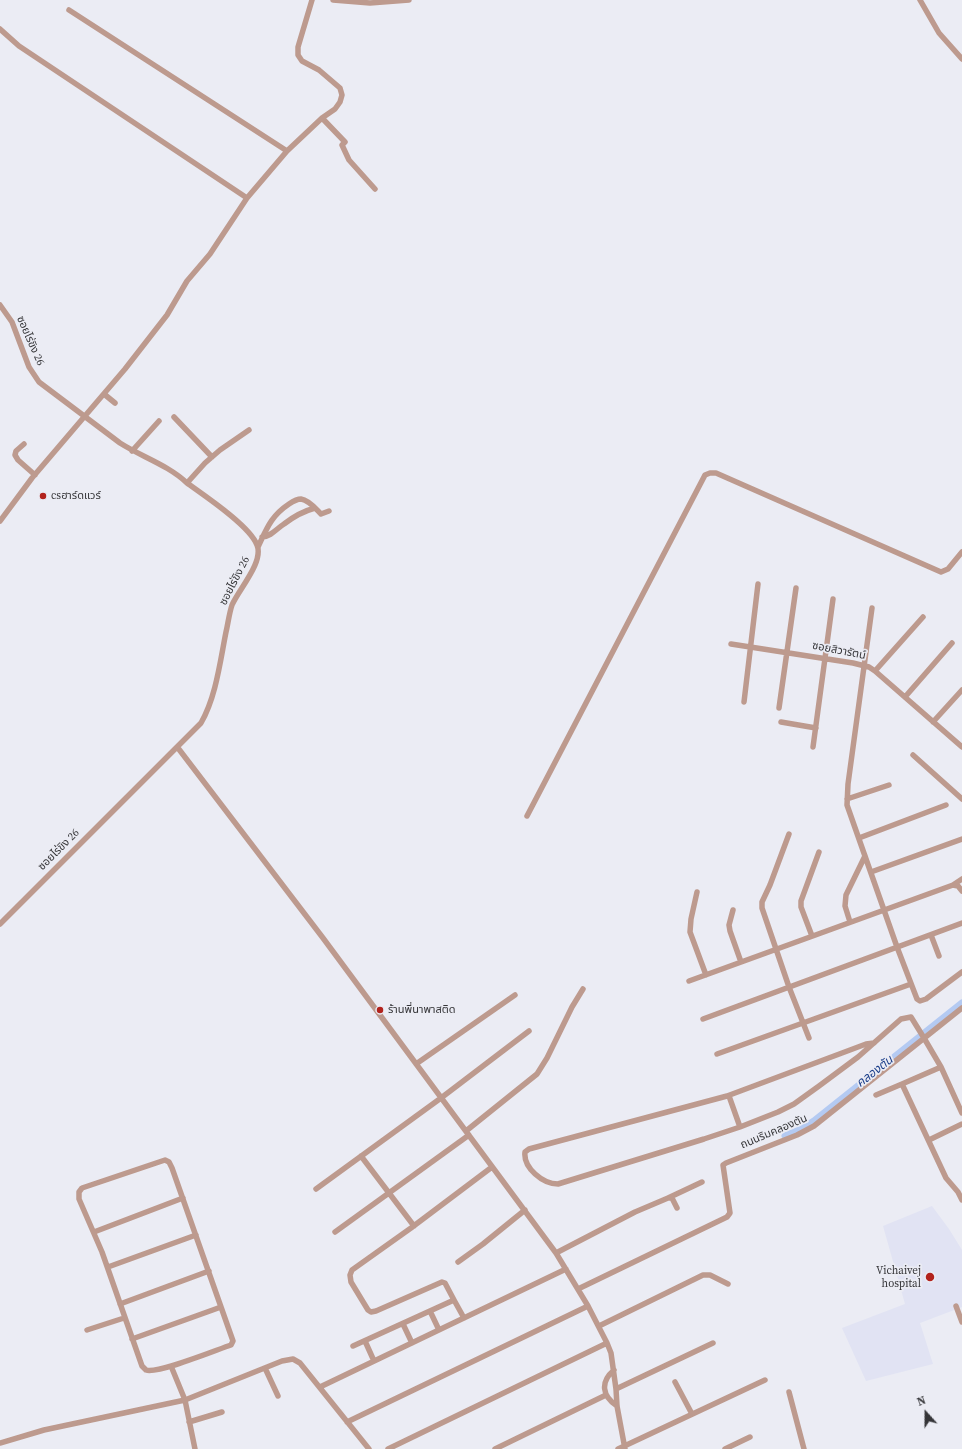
<!DOCTYPE html>
<html>
<head>
<meta charset="utf-8">
<style>
	body { margin:0 }
	#map { position:relative; width:962px; height:1449px; overflow:hidden; background:#ebecf4; font-family:"Source Serif 4",serif }
	canvas { display:block }
	.north { position:absolute; left:906px; top:1393px; width:40px; height:40px; -webkit-text-stroke:3px #ebecf4; paint-order:stroke; rotate:339deg; font-size:11px; font-weight:700; line-height:16px; text-align:center; color:#353538 }
	.north::after { content:''; display:block; margin:auto; width:14px; height:18px; background:#353538; clip-path:polygon(50% 0,100% 100%,50% 72%,0 100%) }
</style>
</head>
<body>
<div id="map">
<canvas width="962" height="1449"></canvas>
<div class="north">N</div>
</div>
<script>
const context = document.querySelector('canvas').getContext('2d');
context.lineJoin = 'round';
function fillPath(path, color) { context.fillStyle = color; context.fill(path, 'evenodd'); }
function trace(path, color, width, dash) { context.strokeStyle = color; context.lineWidth = width; context.lineCap = dash ? 'butt' : 'round'; context.setLineDash(dash || []); context.stroke(path); }
function write(font, color, halo, rows, align = 'center') {
  context.font = font + ' "Source Serif 4","Noto Sans Thai",serif'; context.lineWidth = 3.5; context.setLineDash([]); context.textBaseline = 'middle'; context.strokeStyle = halo; context.fillStyle = color; for (const [text, x, y, turn = 0] of rows) {
    context.save(); context.translate(x, y); context.rotate((+turn || 0) * Math.PI / 180); context.textAlign = isNaN(turn) ? turn : align; if (halo) context.strokeText(text, 0, 0); context.fillText(text, 0, 0); context.restore();
  }
}
fillPath(new Path2D(`
	M 932,1206 L 949,1229 L 962,1250 L 962,1307 L 920,1323 L 933,1364 L 866,1381 L 842,1328 L 905,1304 L 883,1226 Z`), '#e1e3f3');
trace(new Path2D(`
	M 785,1136 L 802,1129 L 814,1121 L 962,1003`), '#b4caf2', 7);
trace(new Path2D(`
	M 333,0 L 370,3 L 409,0
	M 920,0 L 939,33 L 962,59
	M 69,10 L 287,151
	M 0,29 L 19,46 L 247,198
	M 322,118 L 345,142 L 342,145 L 349,160 L 375,189
	M 0,305 L 12,322 L 29,367 L 39,382 L 120,443 C 142,457 168,465 187,483 C 205,496 250,526 257,545 C 264,562 239,589 232,605 C 229,614 228,624 226,632 C 220,662 216,697 201,723 L 0,924
	M 104,394 L 115,403
	M 174,417 L 212,457
	M 24,444 L 16,451 L 15,455 L 18,460 L 35,475
	M 132,451 L 159,421
	M 187,483 L 205,463 L 220,450 L 249,430
	M 0,521 L 32,478 L 125,369 L 167,315 L 187,281 L 210,254 L 247,198 L 287,151 L 322,118 L 335,109 L 340,102 L 342,95 L 340,88 L 319,70 L 302,61 L 298,55 L 298,47 L 312,0
	M 262,537 C 272,536 276,529 284,524 C 293,517 304,511 315,508
	M 258,547 C 267,528 271,516 289,504 C 292,502 297,499 301,499 C 309,500 316,509 321,514 L 329,511
	M 872,608 L 848,784 L 847,805 L 897,947 L 917,999 L 920,1001 L 926,999 L 962,972
	M 731,644 L 853,663 L 869,667 L 875,671 L 962,747
	M 875,671 L 923,617
	M 905,697 L 952,643
	M 744,702 L 758,584
	M 779,708 L 796,588
	M 781,722 L 816,728
	M 933,722 L 962,690
	M 813,747 L 833,599
	M 178,748 L 323,938 L 556,1253 L 588,1306 L 607,1343 L 611,1353 L 616,1389 L 617,1406 L 625,1449
	M 913,755 L 962,799
	M 847,799 L 889,785
	M 527,816 L 705,475 L 710,473 L 716,473 L 941,572 L 948,569 L 962,552
	M 789,834 L 770,885 L 762,902 L 762,908 L 789,987 L 809,1038
	M 859,838 L 946,805
	M 871,872 L 962,839
	M 953,885 L 958,886 L 962,891
	M 697,892 L 691,919 L 690,932 L 706,975
	M 733,910 L 729,925 L 730,931 L 741,962
	M 850,922 L 845,906 L 846,895 L 865,856
	M 931,935 L 939,956
	M 812,936 L 801,907 L 801,901 L 819,852
	M 689,981 L 953,885 L 962,879
	M 703,1019 L 962,923
	M 874,1043 L 866,1044 L 842,1053 L 727,1096 L 529,1149 L 525,1152 C 523,1168 543,1184 558,1184 L 704,1139 L 740,1127 L 778,1112 L 794,1104 L 819,1086 L 858,1057 L 901,1019 L 911,1017 L 924,1038 L 941,1067 L 962,1113
	M 717,1054 L 911,984
	M 416,1064 L 515,995
	M 902,1084 L 941,1067
	M 876,1095 L 902,1084 L 946,1178 L 958,1192 L 962,1200
	M 729,1096 L 740,1127
	M 466,1131 L 537,1074 L 547,1058 L 572,1007 L 583,989
	M 929,1140 L 962,1124
	M 361,1156 L 414,1226
	M 165,1160 L 169,1162 L 172,1168 L 233,1341 L 231,1345 C 216,1350 158,1374 146,1370 C 145,1369 143,1367 142,1366 L 102,1252 L 79,1199 L 79,1192 L 82,1188 Z
	M 316,1189 L 441,1098 L 529,1031
	M 668,1198 L 702,1182
	M 94,1232 L 183,1198
	M 335,1232 L 469,1135
	M 556,1253 L 635,1212 L 668,1198 L 672,1198 L 677,1208
	M 458,1262 L 483,1244 L 525,1210
	M 108,1267 L 196,1235
	M 578,1289 L 727,1217 L 730,1213 L 723,1165 L 726,1163 L 797,1135 L 814,1126 L 962,1008
	M 454,1300 L 445,1283 L 442,1282 L 376,1311 L 371,1312 L 368,1310 L 351,1282 L 350,1275 L 352,1270 L 411,1228 L 492,1167
	M 120,1304 L 209,1271
	M 956,1306 L 962,1322
	M 430,1311 L 439,1330
	M 403,1324 L 412,1343
	M 599,1326 L 703,1275 L 710,1275 L 728,1284
	M 87,1330 L 124,1318
	M 132,1339 L 221,1307
	M 365,1341 L 374,1361
	M 353,1346 L 454,1300 L 464,1318
	M 171,1366 L 185,1400 L 195,1449
	M 265,1368 L 278,1396
	M 614,1370 C 600,1382 602,1396 617,1406
	M 675,1382 L 692,1414
	M 320,1387 L 566,1269
	M 616,1389 L 713,1343
	M 789,1392 L 804,1449
	M 189,1422 L 222,1412
	M 347,1422 L 588,1306
	M 0,1443 L 44,1430 L 185,1400 L 282,1361 L 293,1359 L 300,1363 L 369,1449
	M 388,1449 L 607,1343
	M 495,1449 L 606,1395
	M 618,1449 L 765,1380
	M 725,1449 L 750,1437`), '#bd9a8e', 5.5);
for (const [x, y, r, color] of [
	[43,496,4,"#b2221c"],
	[380,1010,4,"#b2221c"],
	[930,1277,5,"#b2221c"]
]) { const dot = new Path2D(); dot.arc(x, y, r, 0, 2 * Math.PI); context.fillStyle = color; context.fill(dot); trace(dot, '#ebecf4', 1.5); }
write('11px', '#353538', '#ebecf4', [
	["ซอยไร่ขิง 26",30,341,66],
	["ซอยไร่ขิง 26",235,581,-63],
	["ซอยสิวารัตน์",839,651,11],
	["ซอยไร่ขิง 26",59,850,-45],
	["ถนนริมคลองตัน",774,1132,-23]
]);
write('11px', '#353538', '#ebecf4', [
	["csฮาร์ดแวร์",51,496],
	["ร้านพี่นาพาสติด",388,1010],
	["Vichaivej",921,1271,"right"],
	["hospital",921,1284,"right"]
], 'left');
write('italic 12px', '#1b3e8a', '#ebecf4', [
	["คลองตัน",875,1072,-38]
]);
</script>
</body>
</html>
